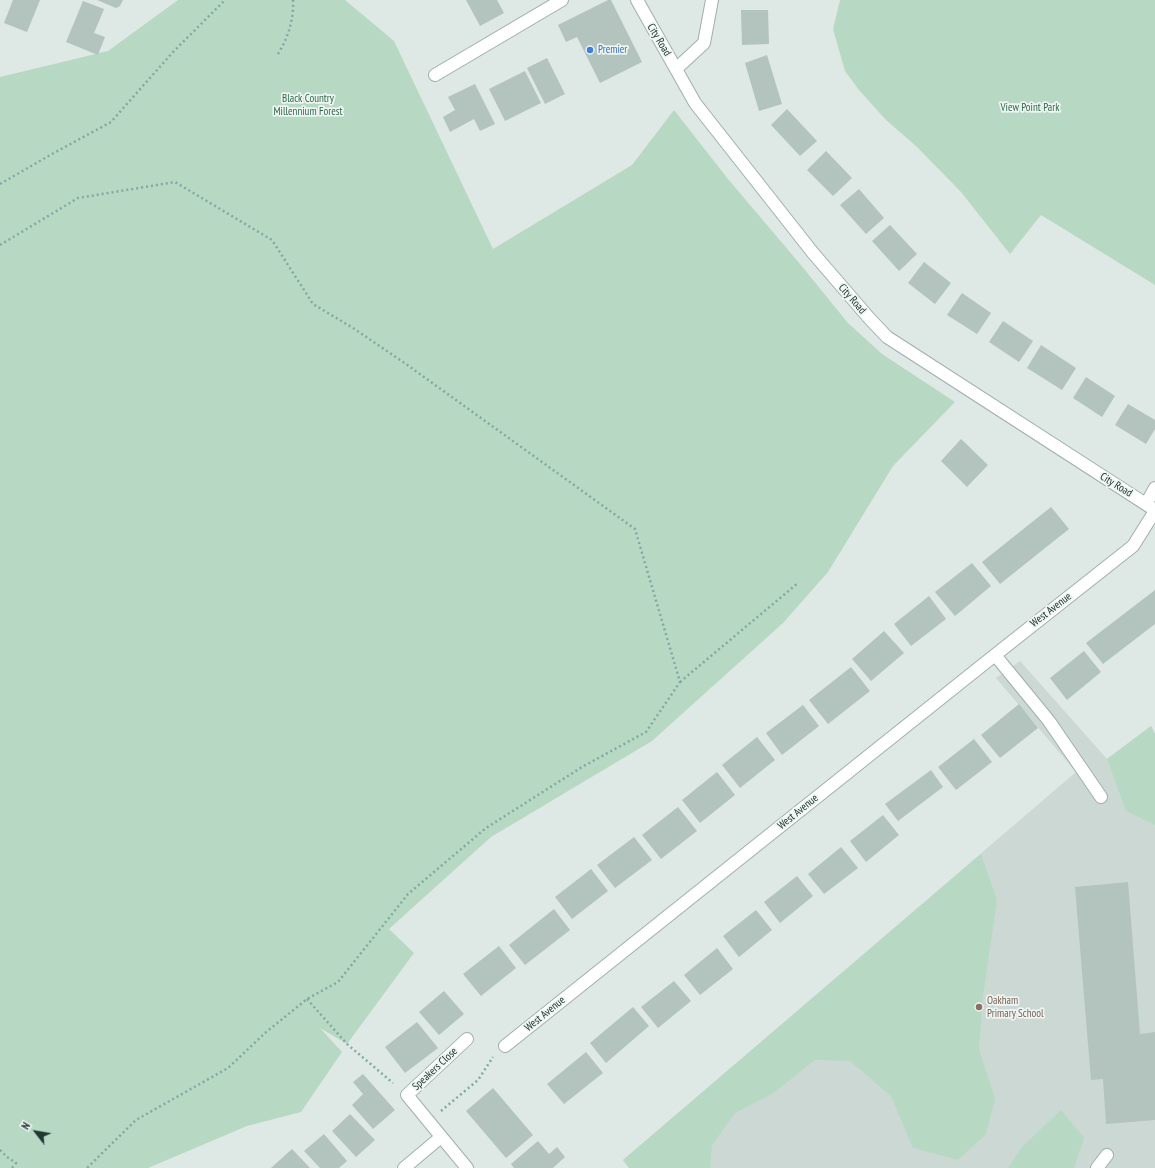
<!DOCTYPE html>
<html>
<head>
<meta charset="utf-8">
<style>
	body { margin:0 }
	#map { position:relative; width:1155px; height:1168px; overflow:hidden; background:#dee8e5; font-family:"PT Sans Narrow",sans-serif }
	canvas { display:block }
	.north { position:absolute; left:16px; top:1112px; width:40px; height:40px; -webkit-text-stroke:3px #eef5f2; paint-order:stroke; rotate:301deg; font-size:11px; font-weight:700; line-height:16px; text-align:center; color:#203733 }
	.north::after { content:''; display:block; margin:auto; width:14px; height:18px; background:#203733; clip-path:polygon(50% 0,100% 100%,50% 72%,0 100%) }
</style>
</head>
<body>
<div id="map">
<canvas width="1155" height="1168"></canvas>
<div class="north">N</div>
</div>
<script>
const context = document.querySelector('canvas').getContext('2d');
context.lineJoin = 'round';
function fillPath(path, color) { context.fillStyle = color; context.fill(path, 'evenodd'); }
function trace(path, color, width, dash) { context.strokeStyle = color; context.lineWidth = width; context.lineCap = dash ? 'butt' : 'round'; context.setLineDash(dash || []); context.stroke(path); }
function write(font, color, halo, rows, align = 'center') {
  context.font = font + ' "PT Sans Narrow",sans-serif'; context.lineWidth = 3.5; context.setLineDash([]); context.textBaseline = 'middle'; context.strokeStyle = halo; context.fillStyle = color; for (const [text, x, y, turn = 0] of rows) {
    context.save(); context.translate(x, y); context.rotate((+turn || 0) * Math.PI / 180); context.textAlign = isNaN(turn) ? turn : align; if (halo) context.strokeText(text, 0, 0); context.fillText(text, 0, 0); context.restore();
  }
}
fillPath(new Path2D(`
	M 1020,661 L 1107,759 L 1151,726 L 1155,734 L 1155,1168 L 629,1168 L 623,1160 L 1076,772 L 996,678 Z`), '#ccd8d4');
fillPath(new Path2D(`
	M 178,0 L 345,0 L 394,41 L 493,249 L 632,165 L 674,110 L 728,179 L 800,264 L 848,323 L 882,354 L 955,402 L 893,466 L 828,572 L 783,623 L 652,741 L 491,837 L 389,929 L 414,953 L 347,1044 L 320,1028 L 342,1052 L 301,1112 L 247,1126 L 148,1168 L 0,1168 L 0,77 L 108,51 Z
	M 840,0 L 1155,0 L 1155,285 L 1041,215 L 1010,254 L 961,192 L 917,147 L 886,120 L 859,90 L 845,71 L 833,29 Z
	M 1151,726 L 1155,734 L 1155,825 L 1126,811 L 1107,759 Z
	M 981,854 L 997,900 L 983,996 L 979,1049 L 995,1099 L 986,1134 L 958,1160 L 913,1148 L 891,1096 L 850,1061 L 815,1060 L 772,1094 L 735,1113 L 712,1145 L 710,1168 L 629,1168 L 623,1160 Z
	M 1061,1110 L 1084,1138 L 1074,1168 L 1008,1168 L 1022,1147 Z`), '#b7d9c4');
fillPath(new Path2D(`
	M 13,0 L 40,0 L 27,32 L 4,23 Z
	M 97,0 L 123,0 L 120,6 L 116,8 Z
	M 466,0 L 497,0 L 504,13 L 480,26 Z
	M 608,0 L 611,0 L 642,62 L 600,83 L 577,37 L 566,42 L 558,25 Z
	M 83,1 L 104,9 L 94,33 L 105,37 L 98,55 L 66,42 Z
	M 741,10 L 768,10 L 769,44 L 742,45 Z
	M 767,55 L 782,104 L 759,111 L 745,63 Z
	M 547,58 L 565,94 L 545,104 L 527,68 Z
	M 525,71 L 541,103 L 505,121 L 489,89 Z
	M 475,84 L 495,124 L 480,131 L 474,119 L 450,132 L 443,117 L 455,110 L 448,97 Z
	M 787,109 L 817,141 L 800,156 L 771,125 Z
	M 826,151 L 852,178 L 833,196 L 807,170 Z
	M 859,189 L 884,218 L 866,234 L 840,205 Z
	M 890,225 L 917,254 L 899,271 L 872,241 Z
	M 924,262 L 951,283 L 935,304 L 908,283 Z
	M 962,293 L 991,313 L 977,334 L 947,315 Z
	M 1003,321 L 1033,341 L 1019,362 L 989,342 Z
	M 1041,345 L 1076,368 L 1062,390 L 1027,368 Z
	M 1086,377 L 1115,396 L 1102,417 L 1073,398 Z
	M 1128,404 L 1155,420 L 1155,429 L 1146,444 L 1115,425 Z
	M 961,439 L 988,465 L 967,487 L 941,461 Z
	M 1051,507 L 1069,529 L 1000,584 L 982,562 Z
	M 972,563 L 991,586 L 955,616 L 935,592 Z
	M 1155,590 L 1155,624 L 1103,664 L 1086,643 Z
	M 929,596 L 946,619 L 911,646 L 894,624 Z
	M 884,631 L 904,653 L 871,681 L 852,659 Z
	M 1084,651 L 1101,672 L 1067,700 L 1050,678 Z
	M 851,667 L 870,691 L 828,724 L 809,700 Z
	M 1019,704 L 1038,728 L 1000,758 L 981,735 Z
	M 803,705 L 819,726 L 782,755 L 766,733 Z
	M 757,737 L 775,760 L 740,788 L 722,765 Z
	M 974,739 L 992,762 L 956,790 L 938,767 Z
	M 931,770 L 943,787 L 898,821 L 885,804 Z
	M 717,772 L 735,795 L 700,823 L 682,800 Z
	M 678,807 L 697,831 L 661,859 L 642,835 Z
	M 883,815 L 899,835 L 866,862 L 850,841 Z
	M 634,837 L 652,860 L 615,888 L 597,865 Z
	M 841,847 L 858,868 L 824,894 L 808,874 Z
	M 591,869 L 608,891 L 572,919 L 555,897 Z
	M 797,876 L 813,896 L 780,923 L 764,902 Z
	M 1128,882 L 1140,1034 L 1155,1032 L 1155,1120 L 1106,1124 L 1103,1079 L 1091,1080 L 1075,887 Z
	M 554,909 L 570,930 L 525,965 L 509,945 Z
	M 756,910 L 772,930 L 739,957 L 723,936 Z
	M 499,946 L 516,968 L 481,996 L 463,974 Z
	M 717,948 L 733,969 L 700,995 L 684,975 Z
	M 674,981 L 691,1001 L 658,1028 L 641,1007 Z
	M 444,991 L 464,1014 L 439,1035 L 419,1012 Z
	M 633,1007 L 649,1026 L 606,1063 L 590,1043 Z
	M 417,1022 L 438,1048 L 405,1073 L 385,1047 Z
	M 586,1052 L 603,1073 L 564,1104 L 547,1084 Z
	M 363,1074 L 395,1110 L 373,1129 L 352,1105 L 363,1094 L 353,1082 Z
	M 493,1088 L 533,1135 L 506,1158 L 466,1111 Z
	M 350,1114 L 375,1140 L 356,1157 L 332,1131 Z
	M 324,1134 L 347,1161 L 339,1168 L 320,1168 L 304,1151 Z
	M 538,1141 L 549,1154 L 557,1147 L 565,1157 L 553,1168 L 514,1168 L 511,1164 Z
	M 292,1149 L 310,1168 L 271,1168 Z`), '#b3c3be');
const minor = new Path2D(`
	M 637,0 L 695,103 L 813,253 L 869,318 L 887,337 L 1155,510
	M 676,69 L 704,43 L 712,0
	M 435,75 L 562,0
	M 1146,504 L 1155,488
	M 995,655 L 1049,721 L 1101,797
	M 505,1046 L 995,655 L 1133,546 L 1155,511
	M 404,1168 L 441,1137
	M 467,1168 L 407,1095 L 467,1039
	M 1097,1168 L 1107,1155`);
trace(minor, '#a1afac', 14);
trace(new Path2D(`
	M 278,54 C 288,38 294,19 293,0
	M 0,184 L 52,154 L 111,122 L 173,52 L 225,0
	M 0,245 L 78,198 L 175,182 L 272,240 L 313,304 L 353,328 L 406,364 L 635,529 L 680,682 L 646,732 L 582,767 L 486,828 L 408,894 L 338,982 L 307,999 L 265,1033 L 228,1068 L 136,1120 L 87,1168
	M 680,682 L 798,583
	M 307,999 L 347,1044 L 393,1083
	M 441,1111 L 478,1080 L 493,1057
	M 0,1150 L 7,1157 L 16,1163 L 12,1168`), '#80aaa1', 2.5, [2, 3]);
trace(minor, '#fff', 12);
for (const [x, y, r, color] of [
	[590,50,4,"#3f7fe0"],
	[979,1007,4,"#8d6e63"]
]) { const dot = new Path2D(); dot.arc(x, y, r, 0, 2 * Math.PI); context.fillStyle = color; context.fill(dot); trace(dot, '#eef5f2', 1.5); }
write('11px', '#203733', '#eef5f2', [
	["City Road",659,40,59],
	["City Road",852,299,49],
	["City Road",1116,485,32],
	["West Avenue",1051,610,-38],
	["West Avenue",798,812,-39],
	["West Avenue",545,1014,-39],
	["Speakers Close",435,1069,-43]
]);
write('11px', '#366cbe', '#eef5f2', [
	["Premier",598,50]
], 'left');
write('11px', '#2e6a4b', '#eef5f2', [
	["Black Country",308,99],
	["Millennium Forest",308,112],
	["View Point Park",1030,108]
]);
write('11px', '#785e54', '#eef5f2', [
	["Oakham",987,1001],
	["Primary School",987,1014]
], 'left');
</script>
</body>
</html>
